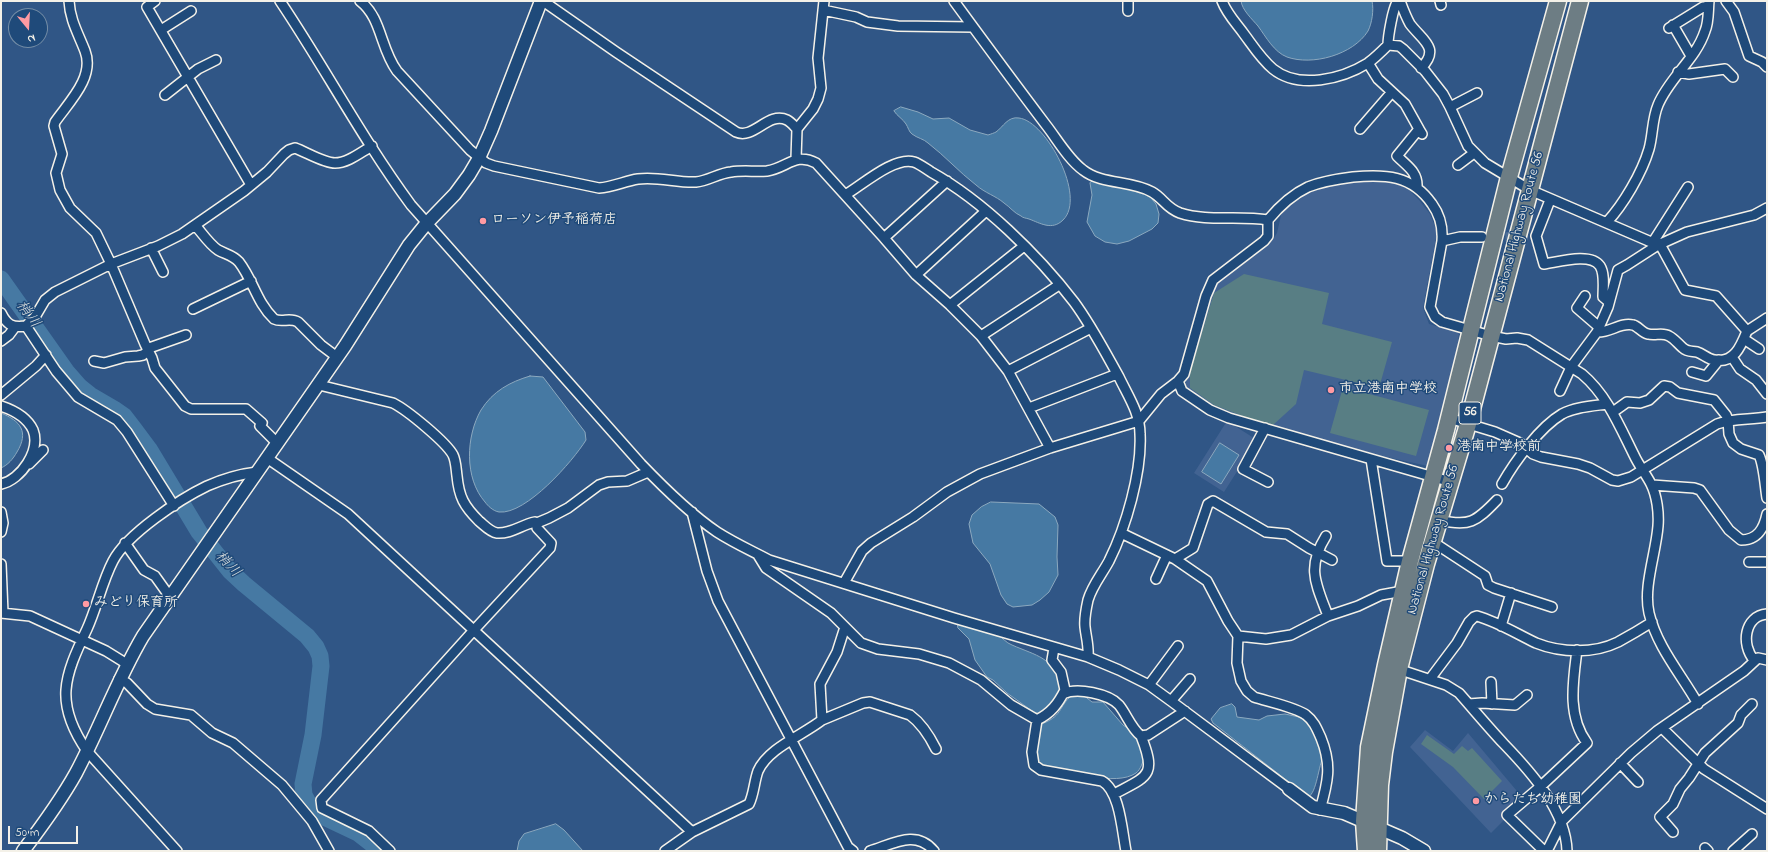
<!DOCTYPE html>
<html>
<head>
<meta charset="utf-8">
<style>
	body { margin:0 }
	#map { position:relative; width:1768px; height:852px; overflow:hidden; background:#305686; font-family:"Indie Flower",sans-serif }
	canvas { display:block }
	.frame { position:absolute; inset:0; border:2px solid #f4f1e8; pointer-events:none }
	.north { position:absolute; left:8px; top:8px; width:40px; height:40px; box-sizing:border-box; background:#1f4a7a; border:1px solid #748da6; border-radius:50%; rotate:162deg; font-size:11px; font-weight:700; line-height:16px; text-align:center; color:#f4f1e8 }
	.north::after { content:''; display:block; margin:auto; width:14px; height:18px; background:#ff9aa2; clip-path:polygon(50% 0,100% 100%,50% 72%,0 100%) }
	.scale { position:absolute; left:8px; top:826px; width:70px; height:18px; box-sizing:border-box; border:2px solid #f4f1e8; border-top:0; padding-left:5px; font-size:12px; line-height:14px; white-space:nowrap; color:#f4f1e8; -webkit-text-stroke:3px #1f4a7a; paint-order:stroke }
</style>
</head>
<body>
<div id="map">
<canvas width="1768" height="852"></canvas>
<div class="frame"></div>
<div class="north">N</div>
<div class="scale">50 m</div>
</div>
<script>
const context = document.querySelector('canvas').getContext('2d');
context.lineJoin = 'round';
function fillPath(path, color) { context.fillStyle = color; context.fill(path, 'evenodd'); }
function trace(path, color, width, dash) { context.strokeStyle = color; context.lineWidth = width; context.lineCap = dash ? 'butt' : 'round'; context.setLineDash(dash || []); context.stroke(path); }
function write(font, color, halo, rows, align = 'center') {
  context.font = font + ' "Indie Flower","Klee One",sans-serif'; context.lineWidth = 3; context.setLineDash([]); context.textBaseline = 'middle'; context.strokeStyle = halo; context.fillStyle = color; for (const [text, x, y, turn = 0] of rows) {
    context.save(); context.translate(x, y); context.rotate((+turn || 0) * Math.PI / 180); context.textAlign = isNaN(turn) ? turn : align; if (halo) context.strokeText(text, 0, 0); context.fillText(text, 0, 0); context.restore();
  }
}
fillPath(new Path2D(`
	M 1377,180 L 1398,184 L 1409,190 L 1419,200 L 1430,214 L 1436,229 L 1436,238 L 1423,308 L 1429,324 L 1459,333 L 1455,368 L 1428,466 L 1382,456 L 1244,419 L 1213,408 L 1186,390 L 1186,377 L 1215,282 L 1272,241 L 1277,233 L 1282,211 L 1308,193 L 1332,185 Z
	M 1227,421 L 1257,440 L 1224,492 L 1194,473 Z
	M 1425,730 L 1453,751 L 1468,733 L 1522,797 L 1501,815 L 1505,819 L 1491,833 L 1410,747 Z`), '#426392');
fillPath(new Path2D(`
	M 1244,274 L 1329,293 L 1322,324 L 1392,342 L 1379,388 L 1304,370 L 1296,404 L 1273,425 L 1245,417 L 1214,405 L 1190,388 L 1190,372 L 1214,293 Z
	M 1343,387 L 1429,410 L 1416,456 L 1330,433 Z
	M 1427,735 L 1454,754 L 1462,746 L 1468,751 L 1472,748 L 1502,781 L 1484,799 L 1453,767 L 1421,744 Z`), '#587e84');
const water = new Path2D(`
	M 1241,1 L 1372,1 C 1374,10 1372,23 1368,31 C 1353,55 1312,66 1287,57 C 1274,52 1266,37 1258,26 C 1252,19 1242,10 1241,1 Z
	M 901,107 L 918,112 L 933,119 L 949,118 L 970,130 L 988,135 C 991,134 994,133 996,132 C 1003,127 1008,116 1019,118 C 1046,121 1087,197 1063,220 C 1052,231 1040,223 1029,219 C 1026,218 1023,218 1021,216 C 1014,213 1010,207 1004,203 C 996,196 985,193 976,185 C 959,172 945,156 928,143 C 924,139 917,138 912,134 C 909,132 908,127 906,124 C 903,119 897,116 894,111 Z
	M 1094,180 L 1146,192 L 1156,204 L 1159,214 L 1158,223 L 1152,229 L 1129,241 L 1117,244 L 1105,242 L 1095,236 L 1087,222 L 1092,195 L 1090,183 Z
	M 530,376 L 543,377 L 585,432 L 586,440 C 573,461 526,515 499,512 C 493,511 488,506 485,502 C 464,478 466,436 481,410 C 493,391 510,382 530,376 Z
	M 1,413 C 21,421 29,432 17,452 C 13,459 8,465 1,468 Z
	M 1220,443 L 1239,455 L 1221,484 L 1202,472 Z
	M 991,502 L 1039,504 L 1055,517 L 1058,525 L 1057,557 L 1058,575 L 1049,592 L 1040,600 L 1032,605 L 1013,607 L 1007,604 L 1001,595 L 990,564 L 973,543 L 969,524 L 972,515 L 981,507 Z
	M 958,624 C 971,627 985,629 997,634 C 1002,637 1006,643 1012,645 C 1037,656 1053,657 1062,686 C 1056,698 1050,714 1035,713 L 1007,693 L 993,680 L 987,677 L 975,660 L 969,639 L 958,628 Z
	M 1082,694 L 1092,702 L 1103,702 L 1123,725 L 1129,729 L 1139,739 L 1145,757 C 1142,763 1141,769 1136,773 C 1116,787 1067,771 1044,766 L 1040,765 L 1035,759 L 1039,725 C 1064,716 1057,708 1072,695 Z
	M 1232,704 L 1235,707 L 1237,717 L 1259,720 L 1267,716 L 1285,714 L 1299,717 L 1306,720 L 1315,732 L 1324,755 C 1318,766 1317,793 1308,797 L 1303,793 L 1213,723 L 1211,719 L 1220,708 Z
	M 556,824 L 564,830 L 583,851 L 517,851 L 519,841 L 524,834 Z`);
fillPath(water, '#4679a3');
trace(water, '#8ca9bf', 1);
trace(new Path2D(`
	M 1,279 L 66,371 L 80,387 L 90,395 L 114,409 L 124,416 L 134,429 L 149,449 L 199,532 L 230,571 L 244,584 L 307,636 L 316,647 L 320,656 L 321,666 L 313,735 L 303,784 L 304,795 L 311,808 L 320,815 L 358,833 L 381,851`), '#4679a3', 17);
trace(new Path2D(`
	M 1492,237 L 1528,236`), '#4d6d95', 9, [9, 4.5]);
const minor = new Path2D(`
	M 69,1 C 70,20 78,33 85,51 C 95,77 69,102 55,122 L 54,126 L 62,154 L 56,173 L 60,190 L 70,208 L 96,233 L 111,264 L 145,344 L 152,358 L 155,368 L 185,406 L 191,409 L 246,409 L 262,423 L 260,426 L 277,443
	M 155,1 L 147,7 L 251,185
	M 280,1 C 325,68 363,140 411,205 L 641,464 C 664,488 689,513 717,532 C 734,543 752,551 769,560 L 954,618 L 1088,657 L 1119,670 L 1149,685 L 1171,701 L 1289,789
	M 360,1 C 382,18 380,48 397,71 L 470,150 L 486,163 L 494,166 L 599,188 C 613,187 625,181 638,179 C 657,176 677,183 696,182 C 708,181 719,173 731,172 C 743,170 755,172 767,171 C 787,168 795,152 816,163 L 884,238 L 916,275 L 950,305 L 981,336 L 1008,371 L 1050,448
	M 543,1 L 616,52 L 736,132 C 754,140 768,111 787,120 C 791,122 794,126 797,129
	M 954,1 C 984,42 1015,84 1046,125 C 1057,139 1068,159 1083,170 C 1102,185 1131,180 1152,192 C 1163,198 1166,208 1180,213 C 1208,222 1239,215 1268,220
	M 1222,1 C 1227,14 1236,23 1244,34 C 1253,46 1261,59 1273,69 C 1299,90 1342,79 1368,63 C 1375,58 1382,51 1388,45 L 1399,46 L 1403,49 L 1425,71 L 1443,94 L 1450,107 L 1468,146 L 1485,163 L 1530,190 L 1658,245 L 1662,248 L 1685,290 L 1716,296 L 1747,331 L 1767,318
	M 1400,1 C 1403,9 1406,17 1410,24 C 1422,40 1441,48 1421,68
	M 1440,1 L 1441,5
	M 1726,1 L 1734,12 L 1749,56 L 1762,62 L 1767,67
	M 823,10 L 856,17 L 867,22 L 898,26 L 973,27
	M 1128,11 L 1128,1
	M 1673,25 L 1691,56
	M 1669,28 L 1703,7 L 1708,7
	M 161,30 L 191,11
	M 1388,45 C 1388,37 1393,6 1398,1
	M 1368,63 L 1378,79 L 1405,104 L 1419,129
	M 1678,72 L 1689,74 L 1725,69 L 1733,77
	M 165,95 L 198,69 L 216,60
	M 1450,107 L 1477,93
	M 1360,129 L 1392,92
	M 796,159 L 797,129 L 813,109 L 818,99 L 821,88 L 818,58 L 824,1
	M 1458,165 L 1474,153
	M 1417,187 C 1418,172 1407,166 1397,156 L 1419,129 L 1422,134
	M 845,195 C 861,186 894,156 914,162 C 920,164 926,169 931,172 C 983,201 1038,255 1074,302 C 1091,325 1105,352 1119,377 C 1128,396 1140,413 1140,434 C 1142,472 1126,527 1109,561 C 1102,574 1092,586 1088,600 C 1086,609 1084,618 1085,627 C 1086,637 1089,646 1088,657
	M 1550,200 L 1536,236 L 1544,264 C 1558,262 1591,252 1600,266 C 1605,274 1603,288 1603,297 L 1609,302
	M 1607,222 C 1623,205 1642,173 1649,149 C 1653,135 1652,119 1658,105 C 1669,78 1696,59 1705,31 C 1709,22 1708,11 1709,1
	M 195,225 C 202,233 209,244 218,250 C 225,254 233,255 239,262 C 253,280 257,303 274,319 C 282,323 290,317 298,322 L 321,345 L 337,357
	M 884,238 L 947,181
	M 1442,241 L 1460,237 L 1482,237
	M 1653,242 L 1688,187
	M 151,248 L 163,272
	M 916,275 L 986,211
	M 1585,296 L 1577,308 L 1599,327
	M 950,305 L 1024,246
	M 193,309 L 251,281
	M 1,313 C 7,325 12,328 26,326 L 35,317 L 45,300 L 55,292 L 111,264 L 158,246 L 182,234 L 244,191 L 267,172 L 284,154 L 289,150 L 295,148 C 306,152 324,163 335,163 C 348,163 361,152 372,146
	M 26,326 L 56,371 L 78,397 L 117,420 L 127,432 L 174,506
	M 1597,332 C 1610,333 1620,322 1633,325 C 1638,326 1642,333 1648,334 C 1655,336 1663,332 1669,336 C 1675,339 1678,344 1683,348 C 1687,352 1692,351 1697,352 C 1703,354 1708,359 1714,360 C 1734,364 1741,346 1747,331
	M 981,336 L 1059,285
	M 1744,339 L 1759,349
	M 1,341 L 9,335 L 15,327
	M 1732,357 L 1740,369 L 1756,380 L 1767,394
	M 94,361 L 104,363 L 125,357 L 138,356 L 143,355 L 152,347 L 186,335
	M 1008,371 L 1091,328
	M 1692,372 L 1706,376 L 1719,360
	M 1178,381 L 1182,391 L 1210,410 L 1229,418 L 1451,482
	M 319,385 L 393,403 C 407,410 446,442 453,455 C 456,461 456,469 457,476 C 459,497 464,506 479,521 C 484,525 490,532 497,533 C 511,534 521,525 535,522 L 537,523 L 537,528 L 551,543 L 550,548 L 474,630 L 321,800 L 322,808 L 369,831 L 390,851
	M 1560,391 L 1571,367 L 1597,332 L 1608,307 L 1618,270 L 1627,265 L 1658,245 L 1687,232 L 1754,215 L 1767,208
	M 1,395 L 36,366 L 46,355
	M 1,406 C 13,410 27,417 33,430 C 41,450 21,480 1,484
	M 1029,408 L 1117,374
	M 1613,412 L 1627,402 L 1640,403 L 1649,400 L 1664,386 L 1670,387 L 1678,393 L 1714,400 L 1726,415 L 1728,420 L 1729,434 L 1733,443 L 1741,449 L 1759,455 C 1764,465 1765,486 1767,498
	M 1449,418 L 1495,432 L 1520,443 L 1533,454 L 1541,457 L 1578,464 L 1590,468 L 1612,480 L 1618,481 L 1631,477 L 1717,424 C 1733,418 1750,420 1767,417
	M 1265,428 L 1243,469 L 1268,482
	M 267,458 L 348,514 L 692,832
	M 1371,459 L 1387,561 L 1410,561
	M 29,464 L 43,450
	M 1502,484 C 1515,461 1540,427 1562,414 C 1575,407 1592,406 1607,404
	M 1652,485 L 1694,488 L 1700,490 L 1729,530 L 1741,540 C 1758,540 1764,528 1767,514
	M 1,512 L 3,523 L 1,532
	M 692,512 L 707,571 L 718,601 L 848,847 L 853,851
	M 1440,520 C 1469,527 1476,522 1497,500
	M 537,523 L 549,518 L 568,508 L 599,485 L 608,482 L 627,481 L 648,472
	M 1121,533 L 1175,559 L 1207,581 L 1228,621 L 1238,636 L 1237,663 L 1241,681 L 1247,691 L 1254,697 C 1266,701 1298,708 1306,715 C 1314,721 1317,729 1321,738 C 1332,765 1328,782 1320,810
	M 1326,536 C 1306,568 1316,584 1328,616
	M 1433,542 L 1485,576 L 1488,585 L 1494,588 L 1552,607
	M 125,543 L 144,570 L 155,576 L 170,597
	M 758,555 L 766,568 L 831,613 L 861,643 L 878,649 L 919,654 L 949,663 L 981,680 L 1011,705 L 1037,720 C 1051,713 1058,704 1065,690 L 1061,672 L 1052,660 L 1054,648
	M 1175,559 L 1193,548 L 1208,504 L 1213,501 L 1266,532 L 1287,534 L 1309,548 L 1332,560
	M 1749,562 L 1767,562
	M 1,564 L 3,613
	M 1156,579 L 1167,555
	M 844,583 L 862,551 L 871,543 L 913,517 L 947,492 L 980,474 L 1050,448 L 1139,421 L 1161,394 L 1178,381 L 1184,374 L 1206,296 L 1213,280 L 1264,241 L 1268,236 L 1268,220 C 1278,208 1293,194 1308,187 C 1323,181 1337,179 1353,177 C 1385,174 1412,175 1432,204 C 1440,215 1443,227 1442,241 L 1430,307 L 1435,317 L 1442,322 L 1491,336 L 1506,339 L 1517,338 L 1528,340 L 1582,374 C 1607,395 1620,427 1634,455 C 1639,466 1646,474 1651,484 C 1657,496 1659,513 1658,526 C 1656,553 1643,587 1649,613 C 1657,647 1681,674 1698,704
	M 1,613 L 30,616 L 106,651 L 127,664
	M 1501,626 L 1511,593
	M 1238,636 L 1266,639 L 1291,635 L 1328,616 L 1358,606 L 1381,595 L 1403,591
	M 1754,660 C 1741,645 1744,616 1767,614
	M 1395,668 L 1446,685 L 1459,693 C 1474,710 1489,728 1504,744 C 1531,772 1566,811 1567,851
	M 119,679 L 127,683 L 147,704 L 155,709 L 191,715 L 212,733 L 233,743 L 282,785 L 312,821 L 329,851
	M 1430,679 L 1457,643 L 1469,622 L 1474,617 L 1477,616 C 1498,622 1517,634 1536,643 C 1561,653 1594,654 1618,642 C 1629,636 1641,629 1652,622
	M 1491,682 L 1492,704
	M 1149,685 L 1178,646
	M 1063,694 C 1077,687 1109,694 1119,705 C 1127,715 1131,728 1141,736 L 1148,735 L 1185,711
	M 1171,701 L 1190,679
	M 1469,704 L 1482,703 L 1515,705 L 1527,695
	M 822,720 L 863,703 L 870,702 L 910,715 C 921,723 930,737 936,749
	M 1037,720 L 1032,752 L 1034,765 L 1041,770 L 1102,781 C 1120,791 1122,831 1126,851
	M 1662,728 L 1704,769 L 1767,809
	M 1620,763 L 1638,782
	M 1114,794 C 1148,776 1157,776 1141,736
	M 1673,832 L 1660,817 L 1673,804 L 1680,789 L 1689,778 L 1705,753 L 1738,723 L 1741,715 L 1752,704
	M 1705,848 L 1708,851
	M 177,851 L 87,751 C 54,703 64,677 87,629 C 97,607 102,582 113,561 C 127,534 180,499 207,486 C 223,479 240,474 257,472
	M 665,851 L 692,832 L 749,804 C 754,794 754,782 758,771 C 768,748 803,735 822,720 L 820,684 L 837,652 L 845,627
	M 870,851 C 893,844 916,829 934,851
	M 1544,851 L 1507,815 L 1540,787 L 1587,743 C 1567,716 1573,682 1577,650
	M 1547,851 L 1562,821 L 1631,753 L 1657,731 L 1744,671 L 1758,658 L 1767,660
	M 1733,851 L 1752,834`);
const tertiary = new Path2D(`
	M 1289,789 L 1313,807 L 1344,813 L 1402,838 L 1424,851
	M 23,851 C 42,826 61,800 76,773 C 100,728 117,680 143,636 L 345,346 L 409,245 L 426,224 L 455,194 L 469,175 L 479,158 L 491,131 L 541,1`);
const trunk = new Path2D(`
	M 1366,851 L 1364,821 L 1369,747 L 1386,665 L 1410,561 L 1446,430 L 1509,177 L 1558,1
	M 1378,851 L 1380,785 L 1384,752 L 1399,669 L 1426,564 L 1468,424 L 1580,1`);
trace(minor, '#f4f1e8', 12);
trace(tertiary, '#f4f1e8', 15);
trace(trunk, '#f4f1e8', 19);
trace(minor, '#1f4a7a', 9);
trace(tertiary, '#1f4a7a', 12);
trace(trunk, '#6d7d84', 16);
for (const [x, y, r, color] of [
	[483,221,4,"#ff9aa2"],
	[1331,390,4,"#ff9aa2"],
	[1449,448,4,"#ff9aa2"],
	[86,604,4,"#ff9aa2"],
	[1476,801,4,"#ff9aa2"]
]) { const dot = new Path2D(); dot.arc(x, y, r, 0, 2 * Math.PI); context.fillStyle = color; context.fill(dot); trace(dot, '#1f4a7a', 1.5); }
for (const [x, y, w] of [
	[1470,413,22]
]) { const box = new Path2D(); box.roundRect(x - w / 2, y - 11, w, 22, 3); context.fillStyle = '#1f4a7a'; context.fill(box); trace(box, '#f4f1e8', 1); }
write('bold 13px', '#f4f1e8', null, [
	["56",1470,413]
]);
write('bold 14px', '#f4f1e8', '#1f4a7a', [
	["ローソン伊予稲荷店",491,221],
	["市立港南中学校",1339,390],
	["港南中学校前",1457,448],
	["みどり保育所",94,604],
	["からたち幼稚園",1484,801]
], 'left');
write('14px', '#f4f1e8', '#1f4a7a', [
	["National Highway Route 56",1520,227,-75],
	["National Highway Route 56",1434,540,-74]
]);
write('italic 15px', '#dadfde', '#1f4a7a', [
	["梢川",27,315,54],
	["梢川",227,565,47]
]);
</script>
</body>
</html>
